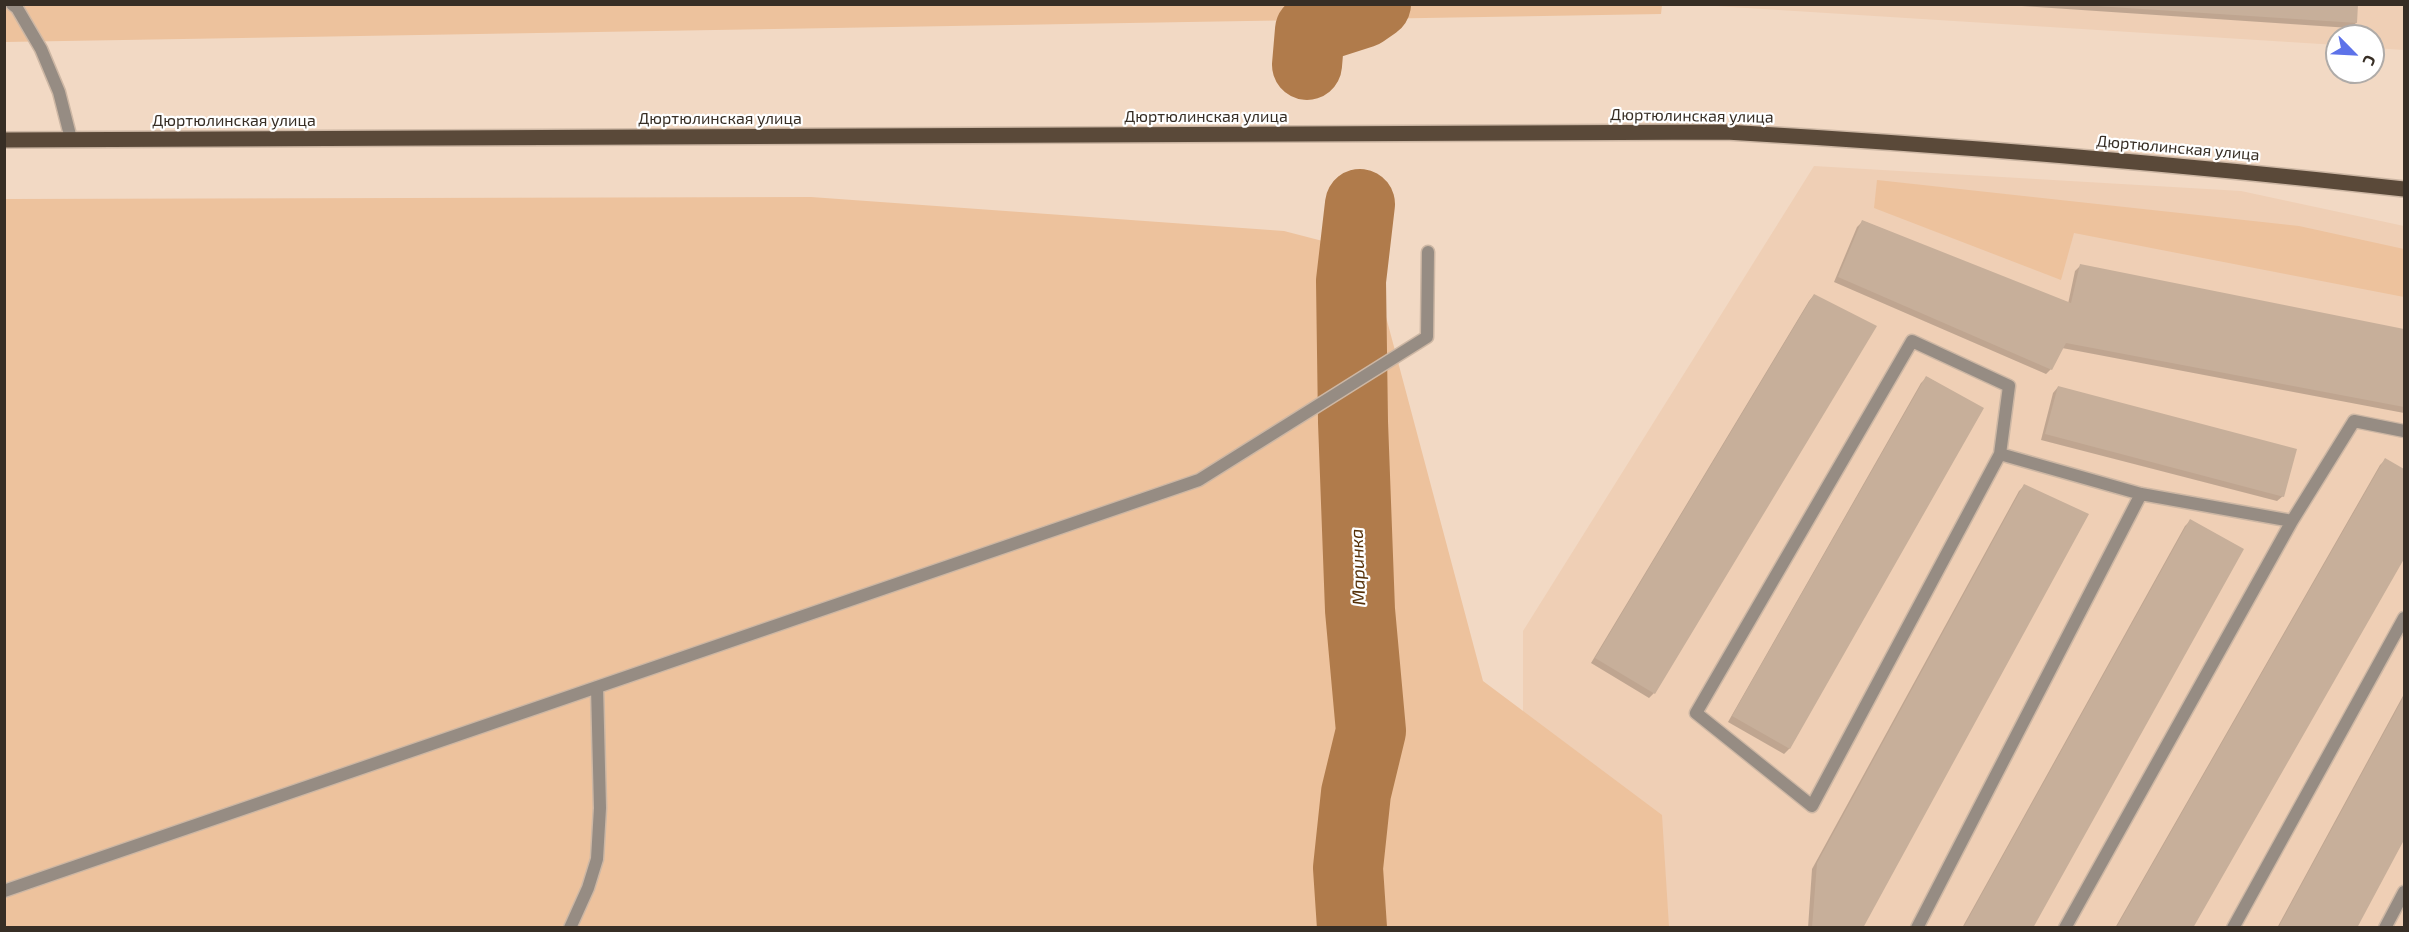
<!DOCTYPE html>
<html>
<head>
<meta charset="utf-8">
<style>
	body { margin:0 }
	#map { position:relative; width:2409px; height:932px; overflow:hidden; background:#f2d9c4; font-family:"Exo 2",sans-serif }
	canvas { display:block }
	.frame { position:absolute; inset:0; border:6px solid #372e25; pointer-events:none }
	.north { position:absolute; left:2325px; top:24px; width:60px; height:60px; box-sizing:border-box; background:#fff; border:2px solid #afaba8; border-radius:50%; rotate:114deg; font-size:16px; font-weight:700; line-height:24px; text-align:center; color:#372e25 }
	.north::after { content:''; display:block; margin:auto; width:21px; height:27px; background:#5d72e9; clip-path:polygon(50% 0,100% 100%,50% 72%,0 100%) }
</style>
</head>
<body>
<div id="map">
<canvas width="2409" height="932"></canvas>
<div class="frame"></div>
<div class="north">С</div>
</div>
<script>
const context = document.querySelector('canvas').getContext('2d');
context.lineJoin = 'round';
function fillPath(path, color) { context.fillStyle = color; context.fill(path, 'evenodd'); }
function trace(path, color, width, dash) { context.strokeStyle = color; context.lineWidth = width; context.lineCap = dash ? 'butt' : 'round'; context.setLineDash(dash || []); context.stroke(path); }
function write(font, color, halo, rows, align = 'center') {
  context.font = font + ' "Exo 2",sans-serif'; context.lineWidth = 4.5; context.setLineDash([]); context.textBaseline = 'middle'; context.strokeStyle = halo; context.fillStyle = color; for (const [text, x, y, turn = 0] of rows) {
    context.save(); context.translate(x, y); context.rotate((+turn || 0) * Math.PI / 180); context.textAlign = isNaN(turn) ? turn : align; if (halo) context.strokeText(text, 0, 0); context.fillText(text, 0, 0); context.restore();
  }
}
fillPath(new Path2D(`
	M 1716,4 L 2404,5 L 2404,50 L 2373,48 L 2373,36 L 2337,36 L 2337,45 L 1715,6 Z
	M 1814,166 L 2241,191 L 2404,226 L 2404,927 L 1523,928 L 1523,631 Z`), '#efcfb5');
fillPath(new Path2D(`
	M 4,5 L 1662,5 L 1661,14 L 5,42 Z
	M 1877,180 L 2299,226 L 2404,249 L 2404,297 L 2074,233 L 2061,280 L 1874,208 Z
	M 811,197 L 1284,231 L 1369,253 L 1483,681 L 1662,815 L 1669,927 L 5,927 L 4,199 Z`), '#edc29d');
fillPath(new Path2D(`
	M 1992,4 L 2357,4 L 2356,23 L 2350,28 Z
	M 1863,221 L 2068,304 L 2075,271 L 2080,266 L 2404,331 L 2404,413 L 2062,348 L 2051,369 L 2046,374 L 1834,282 L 1857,227 Z
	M 1814,295 L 1654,693 L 1649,698 L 1591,663 L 1809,301 Z
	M 1927,377 L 1982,409 L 1789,749 L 1784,754 L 1728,722 L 1921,383 Z
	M 2058,387 L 2283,496 L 2277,501 L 2041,440 L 2053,393 Z
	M 2385,460 L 2404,471 L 2404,556 L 2191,928 L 2115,928 L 2380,465 Z
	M 2024,486 L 1861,928 L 1808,928 L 1812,869 L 2019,491 Z
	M 2190,521 L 2032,928 L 1962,928 L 2185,526 Z
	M 2404,694 L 2404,837 L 2355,928 L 2277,928 Z`), '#0003');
trace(new Path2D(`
	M 1307,65 L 1310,30 L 1363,13 L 1376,4
	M 1352,928 L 1348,868 L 1356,793 L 1371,731 L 1360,610 L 1353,422 L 1351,281 L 1360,204`), '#b07b4b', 70);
fillPath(new Path2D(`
	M 2096,4 L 2358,4 L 2357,23 L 2096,6 Z
	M 1862,220 L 2071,303 L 2080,264 L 2404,329 L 2404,407 L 2066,343 L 2052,370 L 1838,277 Z
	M 1814,294 L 1877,326 L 1655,694 L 1595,658 Z
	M 1926,376 L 1984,408 L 1790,749 L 1732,716 Z
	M 2058,386 L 2297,449 L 2284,497 L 2045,434 Z
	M 2385,458 L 2404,469 L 2404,559 L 2193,928 L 2116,928 Z
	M 2024,484 L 2089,514 L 1863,928 L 1812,928 L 1817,863 Z
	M 2190,519 L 2244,549 L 2033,928 L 1963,928 Z
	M 2404,696 L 2404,840 L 2357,928 L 2278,928 Z`), '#c7af9a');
const service = new Path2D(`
	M 12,4 L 17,8 L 41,49 L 59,92 L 71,139
	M 1912,341 L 2009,386 L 2000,454 L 1812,806 L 1696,713 Z
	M 2000,454 L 2141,494 L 2292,521
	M 4,891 L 1199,480 L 1427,337 L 1428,252
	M 570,928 L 588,888 L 597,859 L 600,808 L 597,687
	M 1917,928 L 2141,494
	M 2065,928 L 2292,521 L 2354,421 L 2404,431
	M 2233,928 L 2404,618
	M 2385,928 L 2404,892`);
const primary = new Path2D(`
	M 4,140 L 1726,132 C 1953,145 2179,164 2404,189`);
trace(service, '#cdb7a4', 15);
trace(primary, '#cdb7a4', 18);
trace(service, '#968c83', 12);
trace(primary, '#5a4939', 15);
write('16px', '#372e25', '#fff', [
	["Дюртюлинская улица",1692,116,1],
	["Дюртюлинская улица",1206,117],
	["Дюртюлинская улица",720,119],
	["Дюртюлинская улица",234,121],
	["Дюртюлинская улица",2178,148,5]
]);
write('italic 18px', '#563109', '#fff', [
	["Маринка",1358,567,-92]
]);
</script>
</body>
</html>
